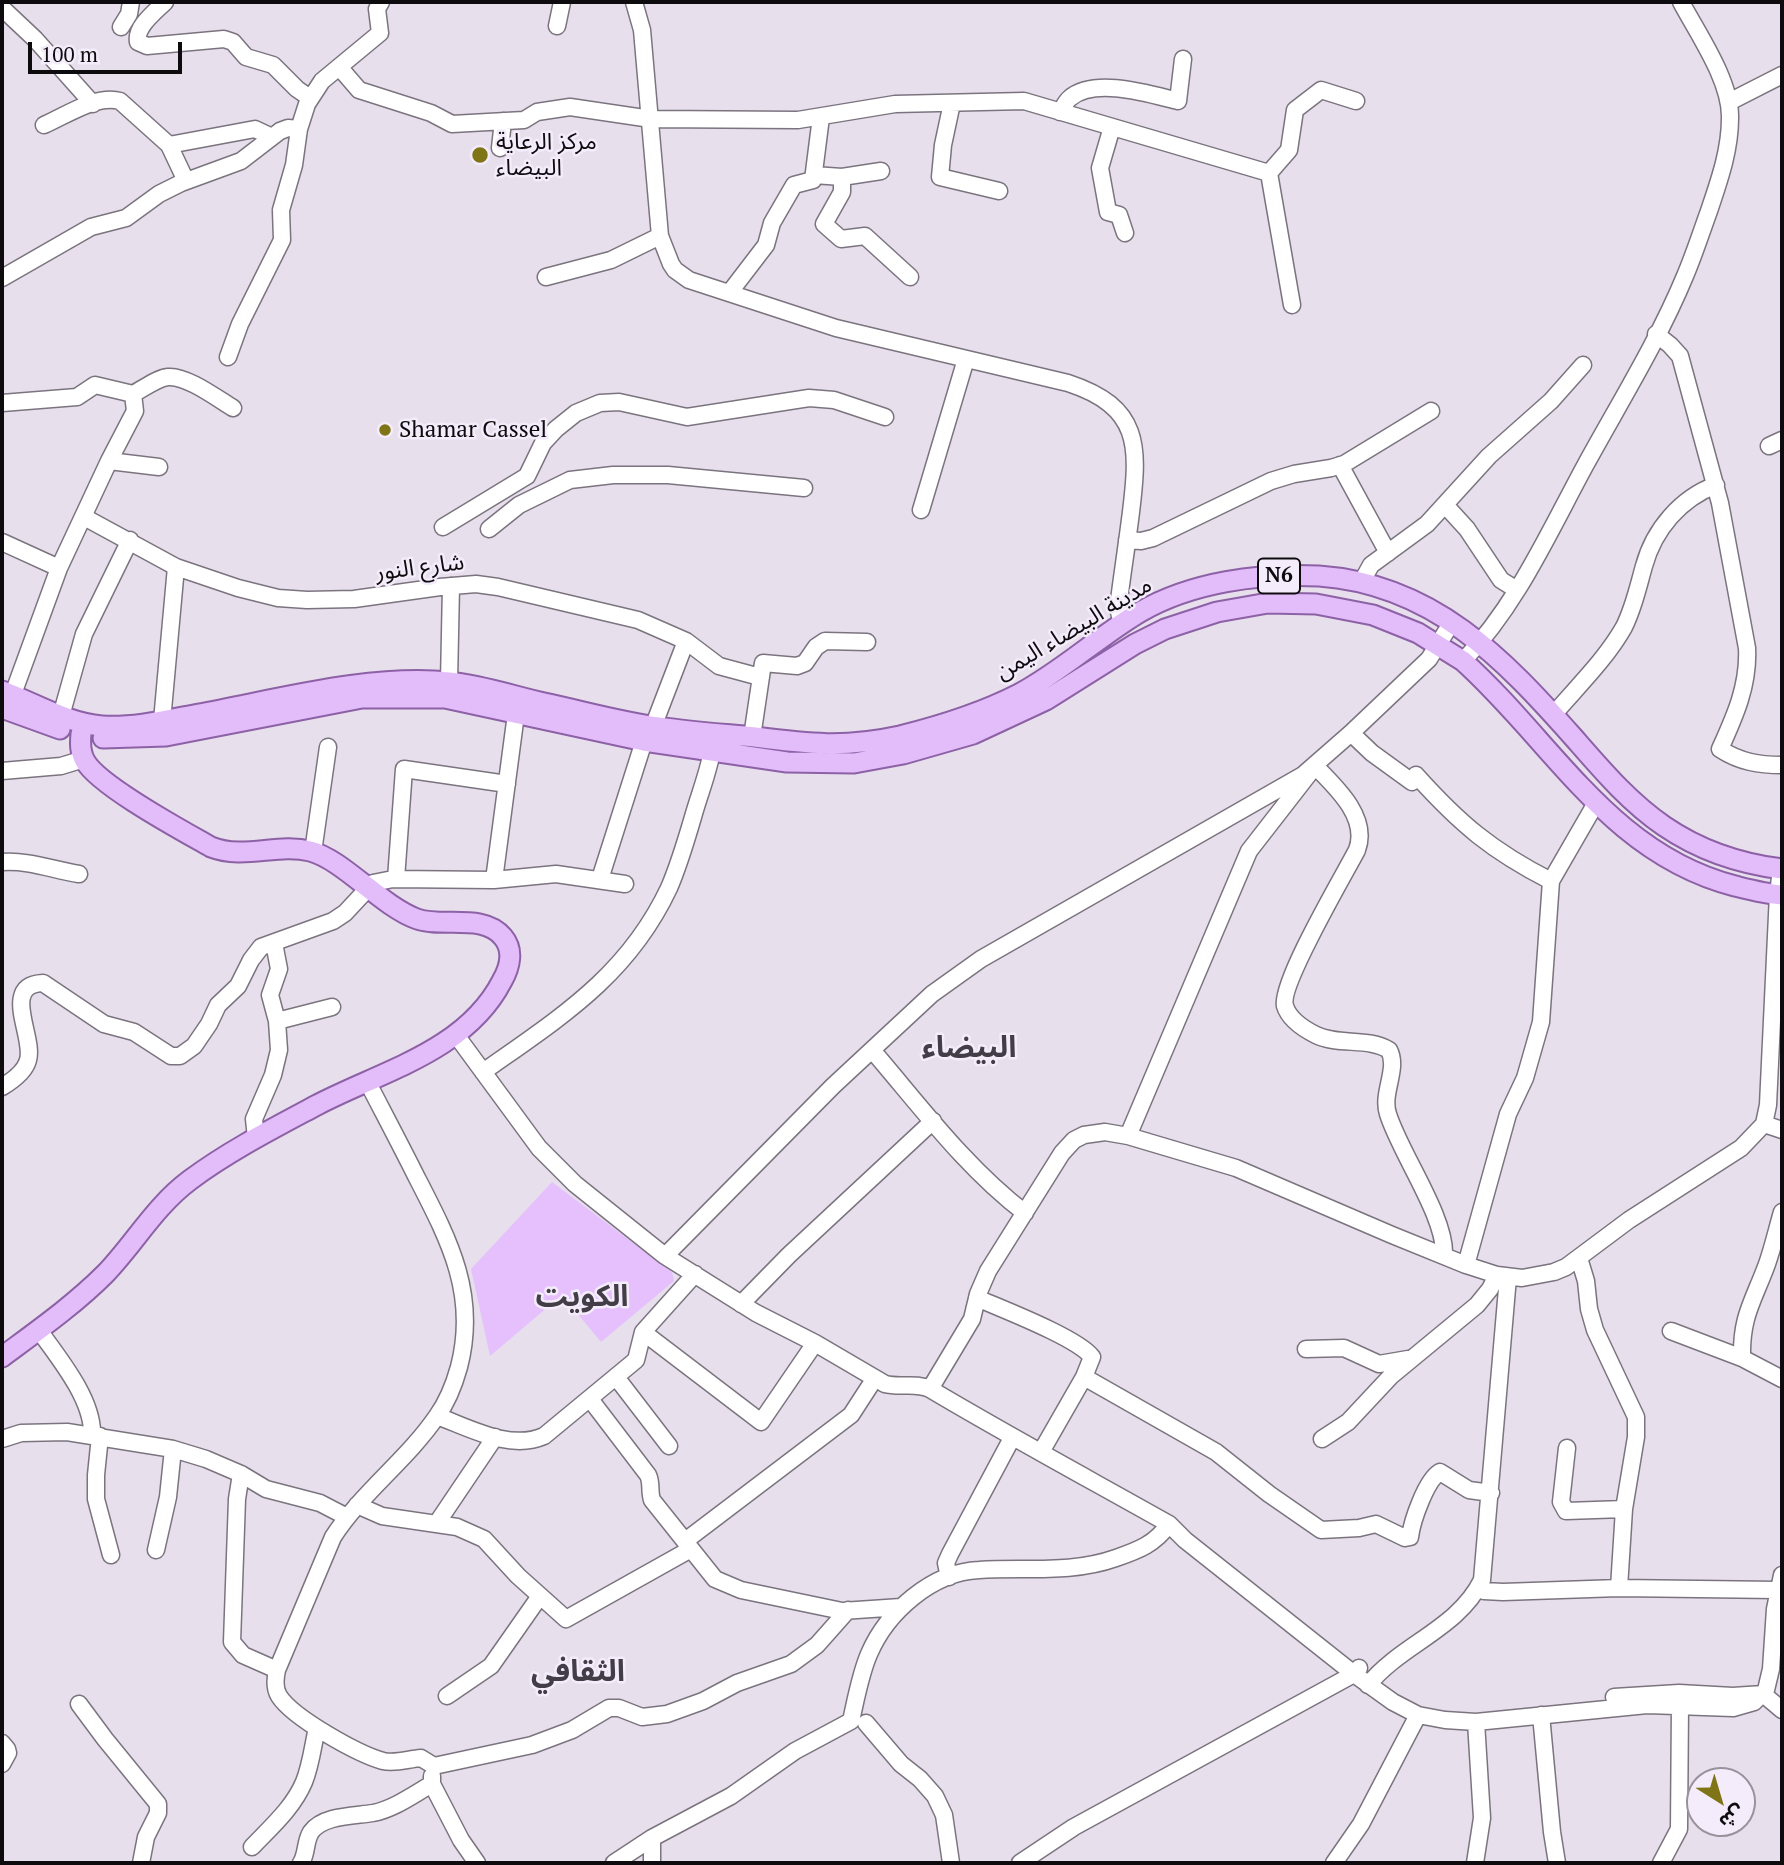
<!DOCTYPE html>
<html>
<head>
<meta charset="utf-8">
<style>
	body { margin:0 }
	#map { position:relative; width:1784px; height:1865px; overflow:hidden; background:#e7dfec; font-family:"PT Serif","Noto Sans Arabic",serif }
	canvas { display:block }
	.frame { position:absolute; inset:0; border:4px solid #0e0b0f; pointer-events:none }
	.north { position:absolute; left:1686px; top:1767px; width:70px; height:70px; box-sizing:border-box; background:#f4ecfa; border:2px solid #98929c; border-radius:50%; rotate:143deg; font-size:19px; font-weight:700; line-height:28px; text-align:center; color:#0e0b0f }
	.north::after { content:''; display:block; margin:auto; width:24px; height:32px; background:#7f7416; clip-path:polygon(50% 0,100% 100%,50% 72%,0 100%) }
	.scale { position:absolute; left:28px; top:42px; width:154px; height:32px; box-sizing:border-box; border:4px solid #0e0b0f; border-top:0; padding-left:9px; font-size:21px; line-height:24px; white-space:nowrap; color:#0e0b0f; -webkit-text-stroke:5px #f4ecfa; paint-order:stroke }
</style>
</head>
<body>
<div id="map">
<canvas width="1784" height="1865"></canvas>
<div class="frame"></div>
<div class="north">ش</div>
<div class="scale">100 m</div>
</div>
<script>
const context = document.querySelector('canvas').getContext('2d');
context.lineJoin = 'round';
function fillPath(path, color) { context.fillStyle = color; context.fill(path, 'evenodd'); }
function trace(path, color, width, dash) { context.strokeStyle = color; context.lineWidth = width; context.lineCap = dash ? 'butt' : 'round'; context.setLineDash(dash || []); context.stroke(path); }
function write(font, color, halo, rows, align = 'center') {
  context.font = font + ' "PT Serif","Noto Sans Arabic",serif'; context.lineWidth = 5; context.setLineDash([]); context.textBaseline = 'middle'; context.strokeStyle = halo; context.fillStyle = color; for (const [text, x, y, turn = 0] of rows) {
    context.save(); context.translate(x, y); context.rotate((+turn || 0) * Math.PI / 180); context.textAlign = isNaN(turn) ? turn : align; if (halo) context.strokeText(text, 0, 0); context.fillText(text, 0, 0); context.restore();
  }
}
fillPath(new Path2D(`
	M 552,1182 L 672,1272 L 674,1281 L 601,1342 L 562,1295 L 490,1356 L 471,1269 Z`), '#e5c0fd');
const minor = new Path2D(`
	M 165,2 C 155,12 135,27 138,42 L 147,46 L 224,39 L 233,42 L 246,57 L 273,65 L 297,89 L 310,98
	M 634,2 L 642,30 L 660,236 L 671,264 L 675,270 L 689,280 L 836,328 L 1068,383 C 1141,407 1139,446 1131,512 C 1127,544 1122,576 1118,608 L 1122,624
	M 2,8 L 35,39 L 93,104
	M 557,26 L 562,2
	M 121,27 L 129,14 L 131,2
	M 340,68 L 359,90 L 431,113 L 452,124 L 524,120 L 537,112 L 570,107 L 651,119 L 798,120 L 895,104 L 1024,101 L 1269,173
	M 1729,102 L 1782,75
	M 952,103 L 943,145 L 940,177 L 999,191
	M 1060,112 C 1063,108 1066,101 1070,98 C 1095,77 1149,94 1178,101 L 1183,59
	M 44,125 C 65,116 97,94 120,101 L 169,145 L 186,181
	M 1112,127 L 1100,168 L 1108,212 L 1119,215 L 1125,233
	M 169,145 L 255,129 L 272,137
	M 500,148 L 503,121
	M 814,175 L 842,177 L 842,192 L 824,224 L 841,239 L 865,236 L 910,277
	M 842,177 L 881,171
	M 546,277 L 611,260 L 660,236
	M 2,278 L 91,227 L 126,218 L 159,194 L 181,183 L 241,161 L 280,131 L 288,128 L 299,129
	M 730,292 L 766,245 L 772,223 L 794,185 L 813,180 L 821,117
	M 1292,305 L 1269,173 L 1289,150 L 1295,110 L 1321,90 L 1356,101
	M 1656,334 L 1670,345 L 1680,356 L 1720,503 L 1747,648 C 1749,685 1735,716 1720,749 C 1740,762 1759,765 1782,765
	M 228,357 L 240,324 L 282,240 L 281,210 L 294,165 L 299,129 L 307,104 L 322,81 L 380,33 L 377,9 L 381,2
	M 133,394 C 143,389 157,378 168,377 C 186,375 218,399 233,408
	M 2,403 L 77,397 L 95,385 L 133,394 L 135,411 L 109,461 L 59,568 L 13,694
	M 1769,446 L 1782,440
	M 109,461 L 159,467
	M 1340,465 L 1388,553
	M 1446,506 L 1467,529 L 1501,580 L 1517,590
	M 921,510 L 966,359
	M 84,517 L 176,567 L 238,588 L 278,598 L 307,600 L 354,599 L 440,587 L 476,584 L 498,587 L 638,620 L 686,641 L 719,666 L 760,677
	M 443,527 L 527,476 L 543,443 L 556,429 L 576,413 L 600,403 L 619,402 L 687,417 L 809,398 L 834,400 L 885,417
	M 489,529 L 519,505 L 570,480 L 613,475 L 668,475 L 804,488
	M 1127,540 L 1141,541 L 1153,538 L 1271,481 L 1294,474 L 1331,468 L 1344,464 L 1431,411
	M 2,542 L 59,568
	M 1361,583 L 1371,565 L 1427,524 L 1489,456 L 1551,401 L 1583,365
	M 1463,661 C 1517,605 1549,532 1586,464 C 1620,402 1658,341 1685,276 C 1694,255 1701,233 1709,211 C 1719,181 1730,151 1730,118 C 1731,81 1698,34 1681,2
	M 449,682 L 451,586
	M 1553,715 C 1577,687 1606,659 1624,627 C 1634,607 1638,587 1644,566 C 1654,529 1681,498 1716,485
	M 61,716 L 84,634 L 130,540
	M 162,721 L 176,567
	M 653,727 L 686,641
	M 1351,733 L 1372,753 L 1412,782 L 1416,775 C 1460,824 1492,851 1551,881
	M 752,737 L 763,663 L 797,666 L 805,663 L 816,647 L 825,641 L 867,642
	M 2,771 L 61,766 L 84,759
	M 313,852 L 328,747
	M 2,862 C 29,860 53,870 79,874
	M 396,879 L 404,769 L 507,784
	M 600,879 L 644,741
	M 494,880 L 516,714
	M 277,1021 L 332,1007
	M 456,1035 L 539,1148 L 575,1184 L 665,1256 L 756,1313 L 815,1343 L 885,1384 C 900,1388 916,1382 930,1389 C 1009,1436 1089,1479 1169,1524 L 1185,1540 L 1354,1674 L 1393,1702 L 1418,1715 L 1445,1720 L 1476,1722 L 1647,1705 L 1733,1708 L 1754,1702 L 1766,1690 L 1771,1669 L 1775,1609 L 1782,1575
	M 872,1050 C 921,1107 966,1168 1025,1213
	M 483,1072 C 559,1018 627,977 669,888 C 679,865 686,841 693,817 C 700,792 711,766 714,740
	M 367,1081 C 383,1112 400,1144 416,1176 C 449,1240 478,1294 459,1367 C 454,1385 448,1401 437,1416 C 407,1460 362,1492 333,1537 L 277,1670 C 275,1679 274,1688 279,1696 C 293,1718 358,1754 383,1761 C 396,1764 408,1759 421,1758 L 434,1766 L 532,1745 L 572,1730 L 609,1708 L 619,1708 L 642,1717 L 667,1714 L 703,1701 L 737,1683 L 791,1664 L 817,1645 L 848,1610
	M 2,1087 C 12,1081 25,1072 28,1060 C 35,1037 0,985 43,983 L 104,1024 L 134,1032 L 171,1056 L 180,1056 L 194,1046 L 209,1024 L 218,1005 L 238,986 L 251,960 L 261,947 L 333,921 L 345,913 L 373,883 L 393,879 L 494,880 L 556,874 L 625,884
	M 1764,1124 L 1782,1130
	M 1128,1136 L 1249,851 L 1315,766 C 1337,788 1369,818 1357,850 C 1344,875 1279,985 1285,1006 C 1289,1019 1304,1029 1316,1035 C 1339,1046 1368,1037 1389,1050 C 1399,1069 1381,1093 1388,1114 C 1400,1153 1446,1217 1444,1255
	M 256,1138 L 254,1119 L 273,1075 L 279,1050 L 277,1021 L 270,995 L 279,969 L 274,943
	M 665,1256 L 833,1086 L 932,994 L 981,959 L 1303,775 L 1351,733 L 1429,659 L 1452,622
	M 1579,1258 L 1586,1281 L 1589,1309 L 1595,1330 L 1636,1417 L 1636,1437 L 1624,1509 L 1619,1588
	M 1466,1265 L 1508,1114 L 1525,1078 L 1541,1022 L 1551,881 L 1596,803
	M 977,1298 C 1002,1309 1078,1338 1092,1357 L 1084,1377 L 1041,1452
	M 741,1304 L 789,1255 L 933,1121
	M 38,1329 C 58,1357 93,1399 92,1434
	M 1671,1331 L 1742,1358 L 1782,1379
	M 643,1332 L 761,1422 L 815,1343
	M 1306,1349 L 1344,1348 L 1379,1364 L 1408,1359
	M 1742,1358 C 1741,1316 1753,1302 1767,1264 C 1773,1247 1777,1229 1782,1212
	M 616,1377 L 669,1446
	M 1084,1377 L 1216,1452 L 1269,1494 L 1321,1530 L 1359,1528 L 1376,1524 L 1405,1538 L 1410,1537 C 1412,1521 1426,1480 1440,1472 L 1469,1490 L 1491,1493
	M 930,1389 L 972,1319 L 978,1294 L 988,1271 L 1062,1153 L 1074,1140 L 1084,1135 L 1105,1132 L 1128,1136 L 1236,1168 L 1392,1235 L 1466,1265 L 1497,1275 L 1522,1278 L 1554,1272 L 1566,1267 L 1629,1220 L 1741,1148 L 1764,1124 L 1768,1105 L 1778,894 L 1781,869
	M 590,1399 L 648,1475 C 652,1483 649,1491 652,1500 L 715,1579 L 741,1590 L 842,1611 L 901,1607
	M 437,1416 C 470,1428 510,1451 544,1436 L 636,1360 L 643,1332 L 695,1274
	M 100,1436 L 96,1475 L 96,1499 L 111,1555
	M 2,1439 L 21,1433 L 67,1432 L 173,1449 L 206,1459 L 241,1474 L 266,1489 L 320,1503 L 347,1517
	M 1322,1439 L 1348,1422 L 1391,1376 L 1477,1305 L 1490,1289 L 1497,1275
	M 1567,1448 L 1561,1502 L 1566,1511 L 1624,1509
	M 241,1474 L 237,1499 L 232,1642 L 243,1655 L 277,1670
	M 357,1505 L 382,1516 L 457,1527 L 484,1539 L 518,1576 L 566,1619 L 691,1549
	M 437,1523 L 495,1437
	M 685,1541 L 851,1415 L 875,1378
	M 156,1550 L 168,1497 L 173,1449
	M 949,1577 L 946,1563 L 950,1554 L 1012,1438
	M 1478,1587 L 1484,1591 L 1503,1592 L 1619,1588 L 1777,1590
	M 1368,1685 C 1401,1644 1458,1629 1482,1580 L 1508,1277
	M 447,1696 L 491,1666 L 540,1596
	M 1614,1697 L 1679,1693 L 1733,1696 L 1763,1694 L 1782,1710
	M 79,1704 L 105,1739 L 158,1804 L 158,1813 L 146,1837 L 141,1863
	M 1541,1715 L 1552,1832 L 1557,1863
	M 866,1723 L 901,1764 L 920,1779 L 935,1796 L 944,1815 L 951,1863
	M 2,1743 L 7,1749 L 8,1753 L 2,1764
	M 432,1776 L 432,1784 L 461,1840 L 477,1863
	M 252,1847 C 271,1827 293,1808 304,1782 C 311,1765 313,1745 317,1728
	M 301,1863 C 307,1854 305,1841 311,1832 C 323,1815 355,1816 373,1813 C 394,1809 414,1794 432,1784
	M 614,1863 L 652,1838
	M 652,1863 L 652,1838 L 731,1796 L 795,1751 L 851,1721 C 856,1699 860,1675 869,1654 C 887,1612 932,1572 979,1570 C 1025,1567 1071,1574 1116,1558 C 1139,1550 1155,1544 1169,1524
	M 1020,1863 L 1074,1827 L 1354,1674 L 1359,1668
	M 1334,1863 L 1361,1824 L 1418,1715
	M 1475,1863 L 1482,1818 L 1476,1722
	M 1661,1863 L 1679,1829 L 1680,1705`);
const major = new Path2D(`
	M 2,691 C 35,703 66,723 102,726 C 134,728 167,720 199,714 C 276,700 370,674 449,682 C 480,685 513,696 544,703 C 582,711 620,722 658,727 C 690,732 723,734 755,737 C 809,744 845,748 900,736 C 940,726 982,713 1019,694 C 1062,671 1098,637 1140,612 C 1192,582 1259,573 1319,576 C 1433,584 1503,658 1574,738 C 1602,770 1629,802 1664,826 C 1699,850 1741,864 1782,869
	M 2,708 L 60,729
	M 103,738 L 166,736 L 362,698 L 445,698 L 644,741 L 787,762 L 854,763 L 903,754 L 973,734 L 1046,700 L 1135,644 L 1165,629 L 1217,612 L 1268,603 L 1316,604 L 1373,615 L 1418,633 L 1463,661 C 1553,742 1610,854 1735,886 C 1751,890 1766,894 1782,895
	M 2,1357 C 37,1331 74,1305 105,1274 C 134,1244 155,1206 190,1180 C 229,1151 274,1128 317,1105 C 382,1071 466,1051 502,981 C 510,967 514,950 503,937 C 483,913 443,928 417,919 C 381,906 344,860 310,851 C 277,843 244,860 211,847 C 183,831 99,786 85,761 C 80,752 80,744 81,734`);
trace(minor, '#7b747f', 19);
trace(major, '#8d61a6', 23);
trace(minor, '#fff', 16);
trace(major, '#e3bcfa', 19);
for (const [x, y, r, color] of [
	[480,155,9,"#7f7416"],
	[385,430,7,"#7f7416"]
]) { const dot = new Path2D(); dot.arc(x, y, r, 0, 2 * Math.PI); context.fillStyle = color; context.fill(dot); trace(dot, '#f4ecfa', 2.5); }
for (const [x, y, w] of [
	[1279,576,42]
]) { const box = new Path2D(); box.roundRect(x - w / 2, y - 17.5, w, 35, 5); context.fillStyle = '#f4ecfa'; context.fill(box); trace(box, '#0e0b0f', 2); }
write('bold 21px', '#0e0b0f', null, [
	["N6",1279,576]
]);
write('23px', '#0e0b0f', '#f4ecfa', [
	["مركز الرعاية",496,142],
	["البيضاء",496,168],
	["Shamar Cassel",399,430]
], 'left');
write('23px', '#0e0b0f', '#f4ecfa', [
	["شارع النور",420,568,-7],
	["مدينة البيضاء اليمن",1074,629,-31]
]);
write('bold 30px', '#433d47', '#f4ecfa', [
	["البيضاء",969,1048],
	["الكويت",582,1297],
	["الثقافي",578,1672]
]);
</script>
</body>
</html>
